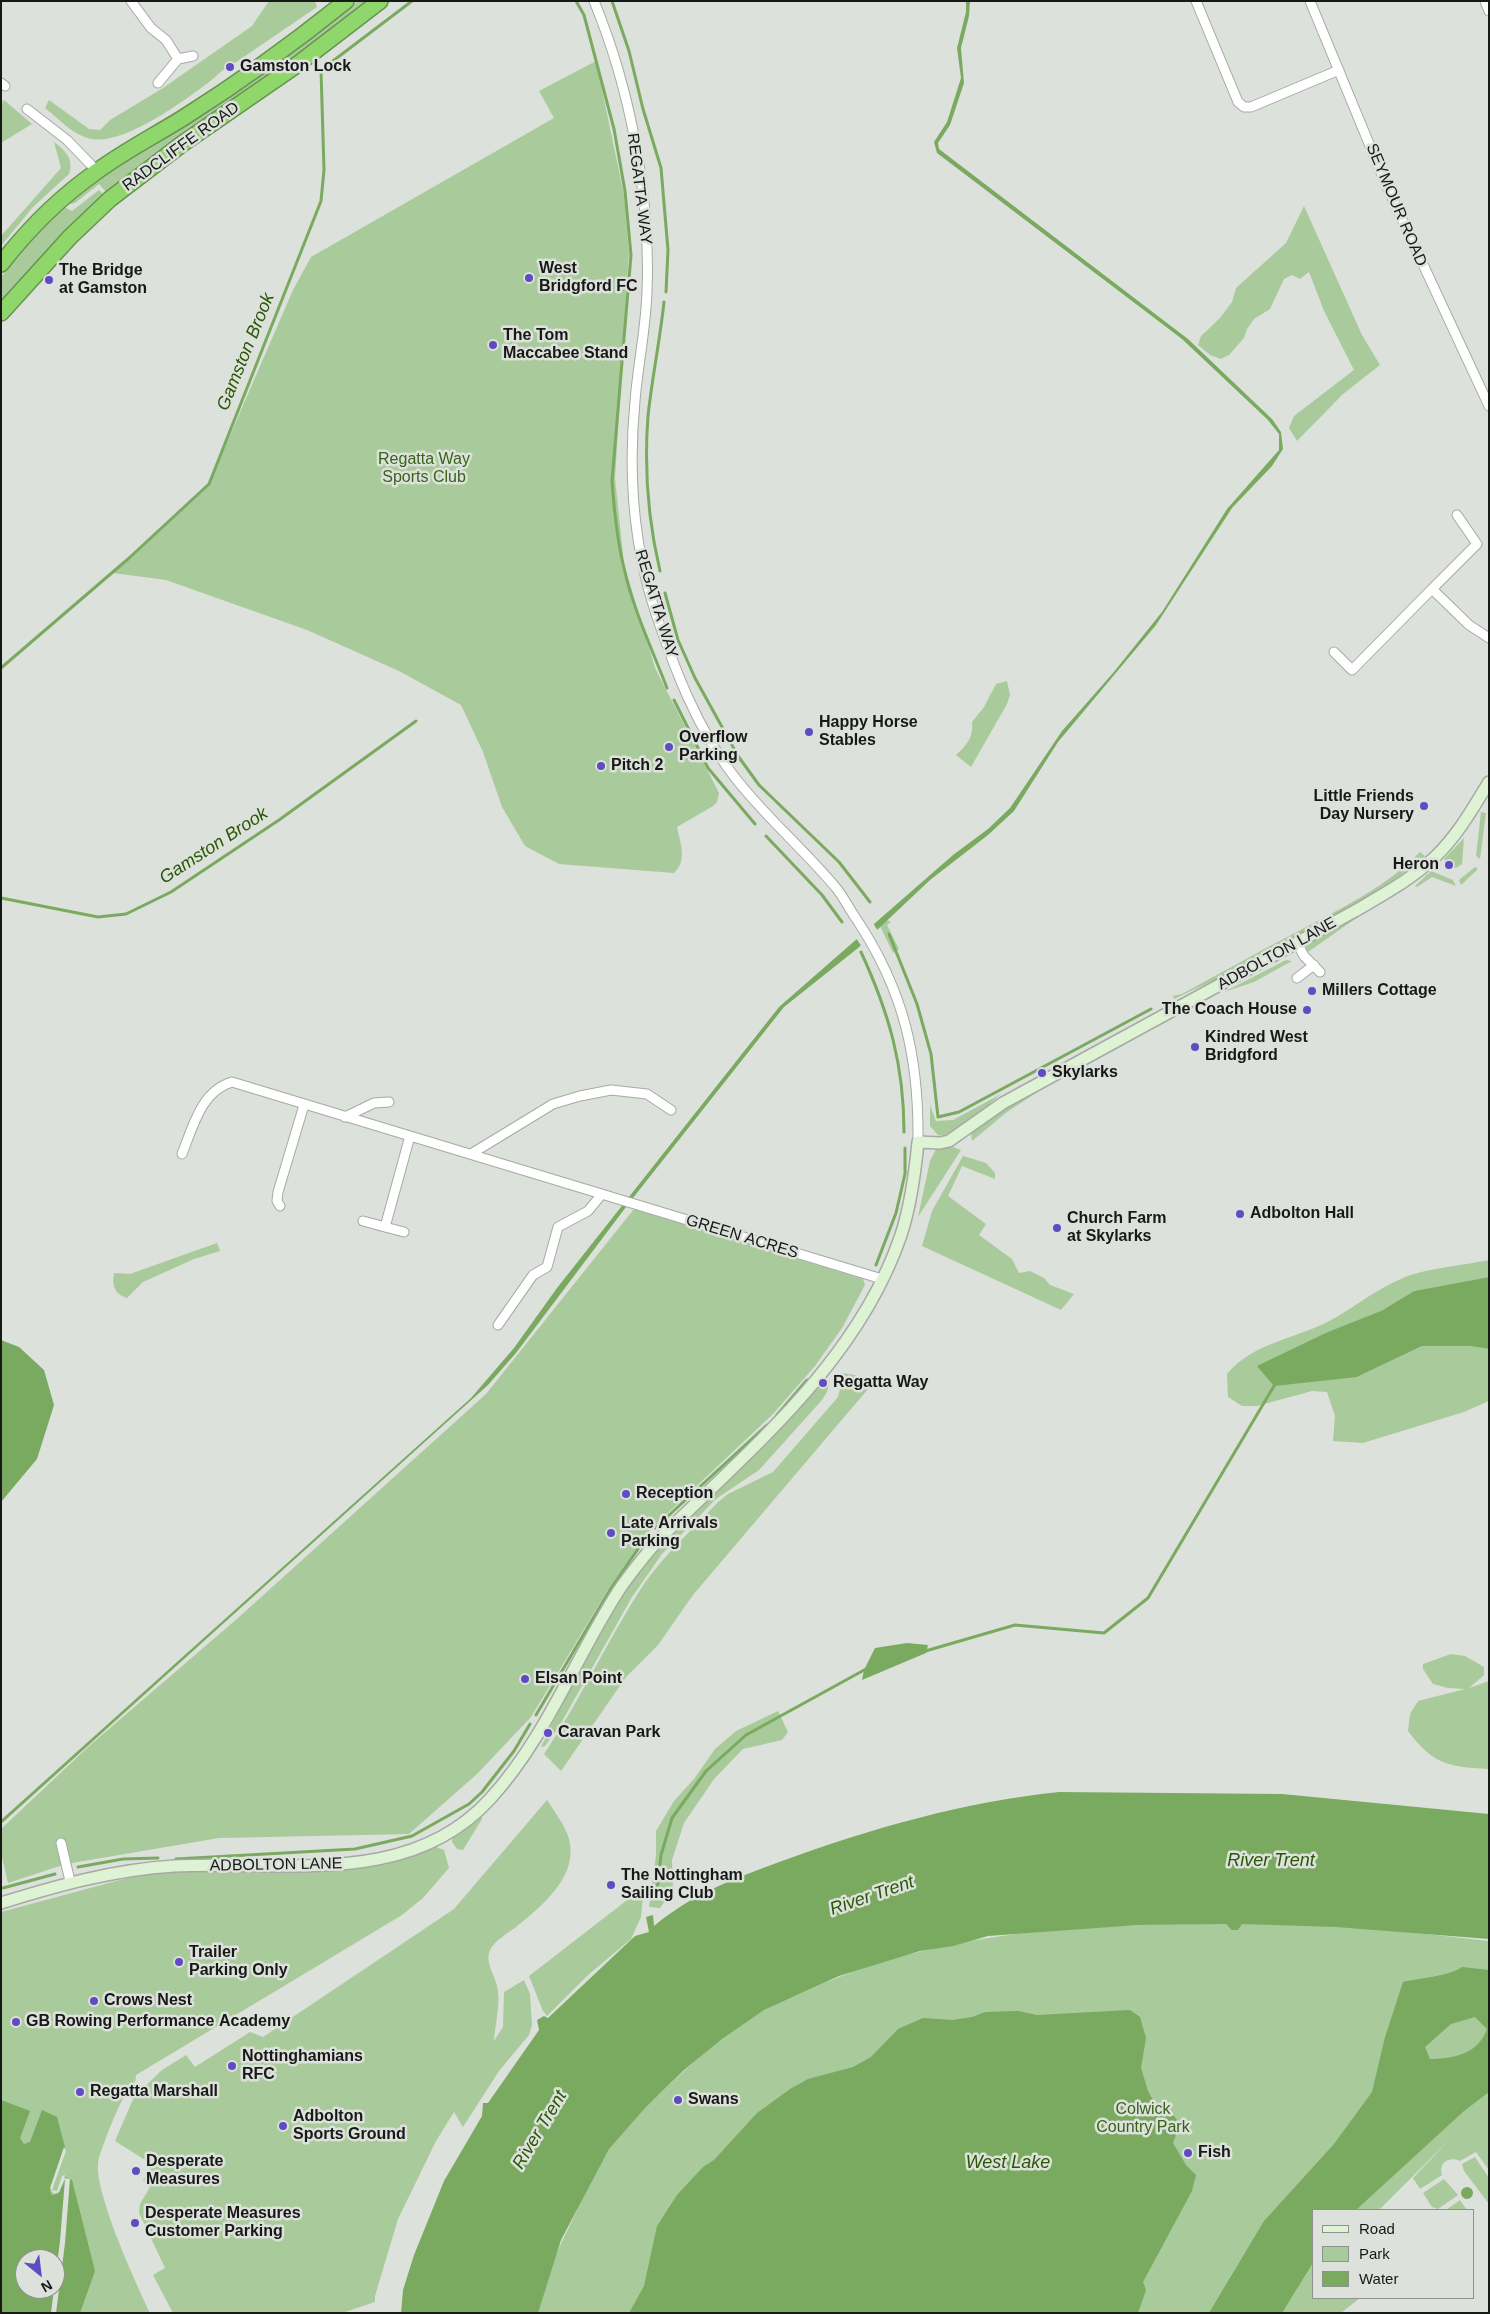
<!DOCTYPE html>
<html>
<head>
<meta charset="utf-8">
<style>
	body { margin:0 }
	#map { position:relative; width:1490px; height:2314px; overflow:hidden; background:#dde1db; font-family:Helvetica,sans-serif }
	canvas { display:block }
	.frame { position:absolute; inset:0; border:2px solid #171917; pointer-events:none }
	.legend { position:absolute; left:1312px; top:2209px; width:162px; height:90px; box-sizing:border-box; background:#dde1db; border:1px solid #8e918d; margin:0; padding:6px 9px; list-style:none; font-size:15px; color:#171917 }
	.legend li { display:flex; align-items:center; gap:10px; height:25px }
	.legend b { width:25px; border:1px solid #8e918d }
	.north { position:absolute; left:15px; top:2249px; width:50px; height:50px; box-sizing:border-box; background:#dde1db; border:1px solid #8e918d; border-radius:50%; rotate:151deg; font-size:14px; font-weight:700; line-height:20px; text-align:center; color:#171917 }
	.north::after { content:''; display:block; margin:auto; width:18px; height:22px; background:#604bc3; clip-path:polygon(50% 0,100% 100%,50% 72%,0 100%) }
</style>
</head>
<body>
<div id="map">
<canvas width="1490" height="2314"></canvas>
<div class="frame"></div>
<ul class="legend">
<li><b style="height:6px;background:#ddf3d3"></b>Road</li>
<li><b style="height:14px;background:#a9ca9a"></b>Park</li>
<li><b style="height:14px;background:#79aa60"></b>Water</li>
</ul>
<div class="north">N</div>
</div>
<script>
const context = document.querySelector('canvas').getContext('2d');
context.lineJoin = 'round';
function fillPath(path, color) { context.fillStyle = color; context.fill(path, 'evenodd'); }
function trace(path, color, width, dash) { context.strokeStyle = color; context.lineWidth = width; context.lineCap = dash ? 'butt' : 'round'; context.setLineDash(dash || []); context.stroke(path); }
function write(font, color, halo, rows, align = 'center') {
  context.font = font + ' Helvetica,sans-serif'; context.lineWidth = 5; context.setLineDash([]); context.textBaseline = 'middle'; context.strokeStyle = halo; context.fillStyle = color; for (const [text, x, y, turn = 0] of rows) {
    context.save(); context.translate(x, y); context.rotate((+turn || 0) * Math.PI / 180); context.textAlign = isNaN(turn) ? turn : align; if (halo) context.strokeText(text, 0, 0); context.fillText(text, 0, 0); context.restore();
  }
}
fillPath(new Path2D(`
	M 269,1 L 315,1 L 317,7 L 235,63 C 223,68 217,76 208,83 C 182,102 124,145 92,139 C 74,136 59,119 45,108 L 49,100 L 89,129 L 100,130 L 110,120 L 163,88 L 252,26 Z
	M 358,1 L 370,1 L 107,193 L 99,184 L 75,203 L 71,204 L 69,202 L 95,180 L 279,62 Z
	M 596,61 L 624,195 L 629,252 L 624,329 L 626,333 L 624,334 L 615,478 L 624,564 L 655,668 L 719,793 L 717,802 L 713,806 L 677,827 C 680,843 688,860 674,873 L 559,864 L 525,846 L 502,807 L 483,752 L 461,705 L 399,671 L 307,630 L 166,580 L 113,573 L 209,484 L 293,290 L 311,257 L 554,118 L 539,91 Z
	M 4,100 L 32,124 L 1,143 L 1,104 Z
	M 54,142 C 66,151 74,159 69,174 L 33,207 L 1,246 L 1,236 L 61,168 Z
	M 99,190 L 105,196 L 65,233 L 1,303 L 1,277 L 28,242 L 64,207 L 72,211 Z
	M 1304,206 L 1362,335 L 1380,365 L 1343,394 L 1297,441 L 1289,428 L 1294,416 L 1354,370 L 1324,311 L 1309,272 L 1300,279 L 1292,275 L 1284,279 L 1270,309 L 1254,319 L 1247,329 L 1244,338 L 1229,355 L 1221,359 L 1210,355 L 1198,345 L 1201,336 L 1220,318 L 1232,302 L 1236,288 L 1286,243 Z
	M 1007,681 L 1010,695 L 1007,704 L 971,767 L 956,755 C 966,746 974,737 972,722 L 984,707 L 996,684 Z
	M 1481,812 L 1486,813 L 1480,859 L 1476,856 Z
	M 1464,838 L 1462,864 L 1456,868 L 1449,867 L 1444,859 Z
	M 1420,852 L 1425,856 L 1389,884 L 1333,917 L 1225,975 L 1174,999 L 1173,996 L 1182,994 C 1219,974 1256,953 1293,934 C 1338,910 1385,888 1420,852 Z
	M 1475,867 L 1478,869 L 1461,885 L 1459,880 Z
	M 1431,871 L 1453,880 L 1456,886 L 1432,877 L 1417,887 L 1415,886 Z
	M 1415,879 L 1416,880 L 1375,905 L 1308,952 L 1305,951 L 1306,944 Z
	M 887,920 L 891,922 L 887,925 L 899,949 L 893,953 L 880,926 Z
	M 1286,960 L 1292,961 L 1254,982 L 1224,992 Z
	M 1040,1088 L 1042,1089 L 1007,1112 L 972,1141 L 971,1133 L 1001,1110 Z
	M 1001,1094 C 989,1104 954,1139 938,1135 L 930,1126 L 930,1105 L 936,1121 L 953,1120 Z
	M 953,1147 L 961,1150 L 918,1217 L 930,1161 L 936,1149 Z
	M 963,1156 L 986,1163 L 995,1173 L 995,1179 L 962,1166 L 948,1196 L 986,1224 L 979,1235 L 1012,1259 L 1019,1273 L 1030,1271 L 1044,1278 L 1050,1285 L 1074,1294 L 1061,1310 L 922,1246 L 932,1211 Z
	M 634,1209 L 863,1279 L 865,1285 L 842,1328 L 815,1366 L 773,1414 L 652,1528 L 609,1588 L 531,1717 L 477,1774 L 409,1834 L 219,1838 L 66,1864 L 8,1883 L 1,1853 L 1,1829 L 88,1747 L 238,1618 L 486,1394 Z
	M 217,1243 L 220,1251 L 194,1259 L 143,1282 L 127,1298 C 114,1294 112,1285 114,1273 L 130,1274 Z
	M 1489,1260 L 1489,1277 L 1414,1291 L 1381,1311 L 1357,1377 L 1422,1346 L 1470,1346 L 1489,1349 L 1489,1401 L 1464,1412 L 1363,1443 L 1333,1441 L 1335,1416 L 1327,1392 L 1312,1391 L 1257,1406 L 1242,1406 L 1228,1397 L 1227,1374 C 1252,1343 1296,1339 1331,1320 C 1355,1307 1376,1289 1403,1278 C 1423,1269 1465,1265 1489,1260 Z
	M 844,1373 L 869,1378 L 872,1381 L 868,1389 L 693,1595 L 658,1645 L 626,1677 L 561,1771 L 544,1754 C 581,1699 608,1639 644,1584 C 665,1554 693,1529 718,1502 L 728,1494 L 773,1472 L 838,1397 Z
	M 830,1380 L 827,1392 L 822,1400 L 759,1470 L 716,1499 L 662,1554 L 632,1597 L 560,1725 L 545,1746 L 541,1747 L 574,1679 L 627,1587 L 655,1551 L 680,1524 L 791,1417 L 819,1385 L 824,1388 Z
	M 1451,1654 L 1465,1656 L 1484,1667 L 1484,1675 L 1469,1688 L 1489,1681 L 1489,1769 C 1450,1767 1433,1765 1408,1731 L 1410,1714 L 1418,1701 L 1465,1689 L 1448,1688 L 1433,1684 L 1423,1669 L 1423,1664 Z
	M 778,1711 L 788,1732 L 782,1740 L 743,1749 L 714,1779 L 684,1823 L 672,1860 L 673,1890 L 660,1908 L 649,1907 L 656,1855 L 656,1831 L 674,1801 L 694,1779 L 715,1749 L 736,1731 Z
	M 547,1800 C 554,1811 564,1824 568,1836 C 581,1875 542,1906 516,1927 C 508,1933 494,1941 490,1950 C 484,1963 497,1978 498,1991 C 500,2006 495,2025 494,2041 L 503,2027 L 504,1992 L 524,1980 L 530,1994 L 532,2025 L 529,2035 L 499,2071 L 463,2127 L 454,2112 L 436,2141 L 398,2219 L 375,2296 L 375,2302 L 342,2313 L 173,2313 L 153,2275 L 165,2268 L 139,2213 L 140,2204 L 150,2187 L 143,2180 L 153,2165 L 115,2141 L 134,2097 L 162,2070 L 186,2055 L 195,2067 L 250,2032 L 263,2037 L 454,1909 Z
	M 481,1815 L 482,1819 L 463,1850 L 457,1849 L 452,1842 L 453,1835 Z
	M 434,1846 L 444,1850 L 449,1868 L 423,1898 L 402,1915 L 136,2075 C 136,2085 131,2086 126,2094 C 117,2107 104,2142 99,2158 C 90,2185 137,2285 150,2313 L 1,2313 L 1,1912 L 131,1877 L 199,1869 L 312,1872 L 388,1864 ZM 25,2259 L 55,2259 L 55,2289 L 25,2289 Z
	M 644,1887 L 641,1917 L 631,1939 L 588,1975 L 547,2016 L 543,2011 L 529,1976 Z
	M 1226,1924 L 1238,1930 L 1241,1924 C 1324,1923 1407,1931 1489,1941 L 1489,2170 L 1476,2152 L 1460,2161 C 1450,2156 1438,2162 1442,2175 L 1420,2189 L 1413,2178 L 1450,2139 L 1379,2210 L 1314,2210 L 1314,2298 L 1360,2298 L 1341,2313 L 538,2313 C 543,2275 563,2241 578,2208 C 587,2188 597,2168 608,2150 C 623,2126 647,2106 667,2087 C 696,2059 727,2032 762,2011 C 774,2004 789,1999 802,1993 C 933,1931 1082,1923 1226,1924 Z
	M 1475,2157 L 1489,2178 L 1489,2204 L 1464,2171 L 1462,2164 Z
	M 1444,2179 L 1458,2195 L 1438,2209 L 1432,2207 L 1423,2193 Z
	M 1460,2200 L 1467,2210 L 1446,2210 Z`), '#a9ca9a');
fillPath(new Path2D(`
	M 966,1 L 970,1 L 969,16 L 961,48 L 964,83 L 950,125 L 938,143 L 939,149 L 1188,339 L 1272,419 L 1281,432 L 1283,449 L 1272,466 L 1232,508 L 1156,625 L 1058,742 L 1014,811 L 988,835 L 930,880 L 858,948 L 784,1007 L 629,1203 L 516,1353 L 488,1385 L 1,1824 L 1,1820 L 471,1398 L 514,1348 L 557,1288 L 779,1007 L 953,855 L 988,829 L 1010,808 L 1062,731 L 1113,673 L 1162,612 L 1227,509 L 1279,450 L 1279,434 L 1268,420 L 1182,339 L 937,153 L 934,142 L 947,122 L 961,78 L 957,48 L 966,12 Z
	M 1489,1277 L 1489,1349 L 1470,1346 L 1422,1346 L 1357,1377 L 1274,1386 L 1257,1366 L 1328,1332 L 1381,1311 L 1414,1291 Z
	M 1,1340 L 19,1347 L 44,1370 L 54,1405 L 37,1459 L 1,1502 Z
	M 907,1643 L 928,1645 L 926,1653 L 862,1680 L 864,1670 L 875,1648 Z
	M 1059,1792 L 1282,1794 L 1489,1814 L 1489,1939 L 1336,1927 L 1242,1924 L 1238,1930 L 1232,1930 L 1226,1924 L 1137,1925 L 988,1936 L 953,1946 L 920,1951 L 839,1976 L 764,2010 L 722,2039 L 684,2070 L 645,2108 L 609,2149 L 561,2240 L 538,2313 L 401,2313 L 403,2290 L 414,2255 L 444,2181 L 482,2116 L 483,2103 L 488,2103 L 539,2030 L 537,2020 L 544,2016 L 548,2018 L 635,1936 L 649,1932 L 646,1917 L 653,1915 L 654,1926 C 695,1892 734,1879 782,1861 C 872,1828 964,1802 1059,1792 Z
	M 1462,1967 L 1489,1970 L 1489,2092 L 1464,2111 L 1356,2210 L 1314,2210 L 1314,2261 L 1282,2313 L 1209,2313 L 1264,2221 L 1334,2144 L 1372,2092 L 1385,2037 L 1403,1982 C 1420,1978 1450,1976 1462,1967 ZM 1475,2017 L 1487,2029 C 1478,2054 1454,2059 1430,2059 L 1425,2047 L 1451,2024 Z
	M 1130,2010 L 1140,2017 L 1146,2038 L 1141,2068 L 1148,2091 L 1160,2113 L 1174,2116 L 1180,2124 L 1173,2143 L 1186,2165 L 1196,2175 L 1192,2191 L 1143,2282 L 1146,2290 L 1138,2313 L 629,2313 L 644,2286 L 657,2226 L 677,2195 L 703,2167 L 714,2160 L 757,2113 L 790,2089 L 808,2079 L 853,2067 L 871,2057 L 898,2029 L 923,2018 L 953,2020 L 972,2017 L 985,2012 L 1018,2011 L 1037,2015 Z
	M 1,2100 L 30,2111 L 20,2138 L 24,2144 L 30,2142 L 42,2110 L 57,2117 L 65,2147 L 50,2191 L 52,2195 L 59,2193 L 65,2177 L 72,2180 L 95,2271 L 80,2313 L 1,2313 ZM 25,2259 L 55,2259 L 55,2289 L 25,2289 Z
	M1461 2193a6 6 0 1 1 12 0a6 6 0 1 1-12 0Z`), '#79aa60');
fillPath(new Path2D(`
	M 873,923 L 878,931 L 862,947 L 856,938 Z
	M 64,2147 L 66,2151 L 52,2190 L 57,2191 L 62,2176 L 65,2175 L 64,2178 L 70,2179 L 65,2243 L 56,2313 L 51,2313 L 60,2241 L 65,2179 L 59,2192 L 54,2194 L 50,2188 Z`), '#dde1db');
trace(new Path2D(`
	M 576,1 L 584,15 L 614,129 L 625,191 L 631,255 L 612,481 C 614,509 617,540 624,568 C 633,609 652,649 667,688
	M 612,1 L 629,51 L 643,109 L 661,168 L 668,250 L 666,292
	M 660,571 C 648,520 644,468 648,416 C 652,378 660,340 664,302
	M 665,593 L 678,640 L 695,678 L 738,756 L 759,785 L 839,862 L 870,902
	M 1,668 L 128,559 L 209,484 L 321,201 L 324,170 L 321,70 L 412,1
	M 674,700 L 708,768 L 755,824
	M 766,836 L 822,895 L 842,922
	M 1,898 L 98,917 L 126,914 L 171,892 L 279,820 L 416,721
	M 889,934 L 917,1004 L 931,1054 L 938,1117 L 959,1112 L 1151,1009
	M 861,952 C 889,1013 904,1065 904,1132
	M 876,1265 L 896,1213 L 905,1174 L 905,1148
	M 777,1415 L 807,1380
	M 655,1528 L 767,1425
	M 922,1652 L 1015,1625 L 1104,1633 L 1148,1598 L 1274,1386
	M 536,1715 L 611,1588 L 645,1539
	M 176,1859 L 355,1849 L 412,1836 L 469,1804 L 482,1792 L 514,1751 L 530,1724
	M 78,1867 L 123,1859 L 158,1858
	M 3,1888 L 55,1874
	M 656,1899 L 661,1855 L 672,1818 L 706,1771 L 746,1735 L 866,1669`), '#79aa60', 3);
const street = new Path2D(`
	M 131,1 L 151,28 L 166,40 L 178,59
	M 594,1 C 630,88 651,197 647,291 C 646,328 638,364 635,401 C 628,474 633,545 656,614 C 675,670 697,728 733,775 C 764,816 804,849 837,889 C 844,898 850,910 857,920 C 904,991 919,1057 918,1142
	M 1196,1 L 1238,102 L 1244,107 L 1251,107 L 1339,70
	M 1310,1 L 1387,187 L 1489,406
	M 1485,1 L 1489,11
	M 1,83 L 5,86
	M 158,83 L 178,59 L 193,56
	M 27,109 L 67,140 L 97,171
	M 1432,589 L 1477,544 L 1457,515
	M 1334,652 L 1352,670 L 1432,589 L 1469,625 L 1489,638
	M 1297,943 L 1304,956 L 1320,972
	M 1297,978 L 1314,965
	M 345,1117 L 374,1103 L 389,1102
	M 182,1154 C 193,1127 201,1091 232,1082 L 882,1279
	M 471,1154 L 553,1104 L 580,1096 L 611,1090 L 647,1094 L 671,1110
	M 280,1206 L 277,1201 L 278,1192 L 304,1105
	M 363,1221 L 385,1227 L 410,1136
	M 385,1227 L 404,1232
	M 498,1325 L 533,1275 L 547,1267 L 558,1227 L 588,1211 L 602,1194
	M 61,1843 L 70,1881`);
const secondary = new Path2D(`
	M 1,1903 C 59,1885 113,1870 174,1866 C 281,1860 408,1889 490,1799 C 546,1738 575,1658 619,1590 C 631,1572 644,1557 657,1541 C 749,1450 858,1362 901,1235 C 911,1205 915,1173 918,1142 L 940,1143 L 949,1141 L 1003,1103 L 1355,911 C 1382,895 1412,879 1435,857 C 1458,835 1473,808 1489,782`);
const highway = new Path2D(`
	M 1,264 C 29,228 59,198 96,172 C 123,152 154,136 183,118 C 240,82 294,43 346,1
	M 1,313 L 70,237 L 110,199 L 182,144 L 298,64 L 380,1`);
trace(street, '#a6aaa5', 11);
trace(secondary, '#a6aaa5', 14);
trace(highway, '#65944e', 18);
trace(street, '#fff', 9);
trace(secondary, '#ddf3d3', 11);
trace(highway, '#8fd66b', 15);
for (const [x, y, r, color] of [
	[230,67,5,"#604bc3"],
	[529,278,5,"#604bc3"],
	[49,280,5,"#604bc3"],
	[493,345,5,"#604bc3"],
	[809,732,5,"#604bc3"],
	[669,747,5,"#604bc3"],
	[601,766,5,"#604bc3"],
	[1424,806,5,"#604bc3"],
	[1449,865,5,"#604bc3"],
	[1312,991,5,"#604bc3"],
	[1307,1010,5,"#604bc3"],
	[1195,1047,5,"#604bc3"],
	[1042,1073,5,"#604bc3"],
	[1240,1214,5,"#604bc3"],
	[1057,1228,5,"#604bc3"],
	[823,1383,5,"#604bc3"],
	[626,1494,5,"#604bc3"],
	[611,1533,5,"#604bc3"],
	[525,1679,5,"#604bc3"],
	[548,1733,5,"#604bc3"],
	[611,1885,5,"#604bc3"],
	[179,1962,5,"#604bc3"],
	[94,2001,5,"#604bc3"],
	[16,2022,5,"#604bc3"],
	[232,2066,5,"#604bc3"],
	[80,2092,5,"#604bc3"],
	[678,2100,5,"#604bc3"],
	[283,2126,5,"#604bc3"],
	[1188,2153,5,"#604bc3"],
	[136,2171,5,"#604bc3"],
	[135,2223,5,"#604bc3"]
]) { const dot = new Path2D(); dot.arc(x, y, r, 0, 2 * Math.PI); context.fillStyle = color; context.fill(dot); trace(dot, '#dde1db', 2); }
write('bold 16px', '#171917', '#dde1db', [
	["Gamston Lock",240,67],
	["West",539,269],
	["Bridgford FC",539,287],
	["The Bridge",59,271],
	["at Gamston",59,289],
	["The Tom",503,336],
	["Maccabee Stand",503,354],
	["Happy Horse",819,723],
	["Stables",819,741],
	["Overflow",679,738],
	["Parking",679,756],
	["Pitch 2",611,766],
	["Little Friends",1414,797,"right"],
	["Day Nursery",1414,815,"right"],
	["Heron",1439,865,"right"],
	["Millers Cottage",1322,991],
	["The Coach House",1297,1010,"right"],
	["Kindred West",1205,1038],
	["Bridgford",1205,1056],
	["Skylarks",1052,1073],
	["Adbolton Hall",1250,1214],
	["Church Farm",1067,1219],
	["at Skylarks",1067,1237],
	["Regatta Way",833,1383],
	["Reception",636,1494],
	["Late Arrivals",621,1524],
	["Parking",621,1542],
	["Elsan Point",535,1679],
	["Caravan Park",558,1733],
	["The Nottingham",621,1876],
	["Sailing Club",621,1894],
	["Trailer",189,1953],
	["Parking Only",189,1971],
	["Crows Nest",104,2001],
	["GB Rowing Performance Academy",26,2022],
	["Nottinghamians",242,2057],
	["RFC",242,2075],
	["Regatta Marshall",90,2092],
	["Swans",688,2100],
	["Adbolton",293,2117],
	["Sports Ground",293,2135],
	["Fish",1198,2153],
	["Desperate",146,2162],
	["Measures",146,2180],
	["Desperate Measures",145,2214],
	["Customer Parking",145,2232]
], 'left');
write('16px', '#171917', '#dde1db', [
	["RADCLIFFE ROAD",181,147,-36],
	["REGATTA WAY",639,189,83],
	["SEYMOUR ROAD",1396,205,67],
	["REGATTA WAY",656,604,73],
	["ADBOLTON LANE",1277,954,-29],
	["GREEN ACRES",742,1237,17],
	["ADBOLTON LANE",276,1865,-1]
]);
write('16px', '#356418', '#dde1db', [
	["Regatta Way",424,460],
	["Sports Club",424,478],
	["Colwick",1143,2110],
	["Country Park",1143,2128]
]);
write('italic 18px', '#295706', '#dde1db', [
	["Gamston Brook",246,352,-68],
	["Gamston Brook",214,846,-33],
	["River Trent",1271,1861],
	["River Trent",872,1896,-19],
	["River Trent",540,2130,-59],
	["West Lake",1008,2163]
]);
</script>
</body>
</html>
